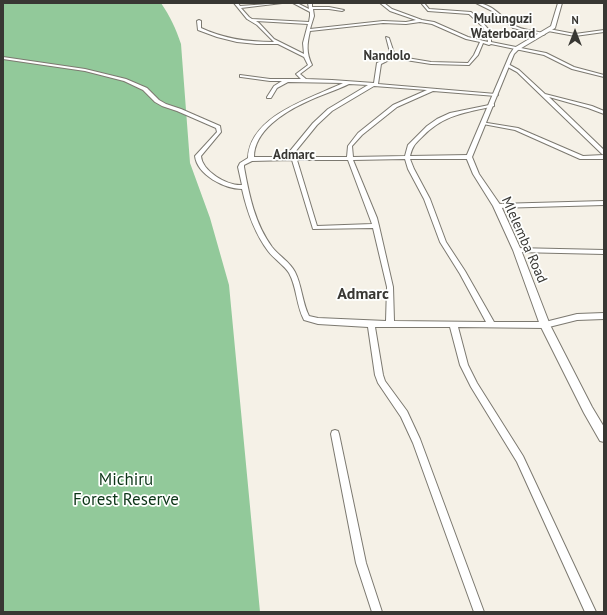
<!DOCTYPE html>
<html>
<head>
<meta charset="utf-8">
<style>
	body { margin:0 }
	#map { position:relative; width:607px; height:615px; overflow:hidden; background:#f5f1e7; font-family:"PT Sans",sans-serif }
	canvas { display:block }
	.frame { position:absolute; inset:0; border:4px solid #383733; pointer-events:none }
	.north { position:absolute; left:555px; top:12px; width:40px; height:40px; -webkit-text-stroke:3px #fefffe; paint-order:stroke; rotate:0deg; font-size:11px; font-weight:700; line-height:16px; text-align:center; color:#383733 }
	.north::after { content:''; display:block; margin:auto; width:14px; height:18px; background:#383733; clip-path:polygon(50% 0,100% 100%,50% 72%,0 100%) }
</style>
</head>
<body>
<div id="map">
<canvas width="607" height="615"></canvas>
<div class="frame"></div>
<div class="north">N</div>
</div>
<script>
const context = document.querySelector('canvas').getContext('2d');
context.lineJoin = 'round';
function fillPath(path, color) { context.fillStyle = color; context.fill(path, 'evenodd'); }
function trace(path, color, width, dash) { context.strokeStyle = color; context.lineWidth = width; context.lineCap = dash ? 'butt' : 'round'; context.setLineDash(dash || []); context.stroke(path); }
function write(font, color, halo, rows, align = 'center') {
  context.font = font + ' "PT Sans",sans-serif'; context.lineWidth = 3.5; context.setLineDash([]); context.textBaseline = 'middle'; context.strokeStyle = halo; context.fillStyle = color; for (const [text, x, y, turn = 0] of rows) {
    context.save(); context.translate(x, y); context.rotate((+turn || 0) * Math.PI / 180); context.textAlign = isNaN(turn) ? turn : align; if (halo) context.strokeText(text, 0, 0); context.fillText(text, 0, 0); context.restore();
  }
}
fillPath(new Path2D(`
	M 3,3 L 161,3 C 170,16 176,29 181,44 L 190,163 L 210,218 L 229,285 L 260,612 L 3,612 Z`), '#92c99a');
const minor = new Path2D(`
	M 234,3 L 238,3 L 240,6 L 282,3 L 241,8 L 249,17 L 252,19 L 309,22 L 310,16 L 310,12 L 293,3 L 297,3 L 309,9 L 308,3 L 312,3 L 312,7 L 329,7 L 344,10 L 342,11 L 329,9 L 313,9 L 314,16 L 310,29 L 383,21 L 406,22 L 416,20 L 390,11 L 380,3 L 384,3 L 392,9 L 422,20 L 434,22 L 468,37 L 488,42 L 487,35 L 483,27 L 469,14 L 428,11 L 422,4 L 424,3 L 429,9 L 471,12 L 482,22 L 489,30 L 491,35 L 491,42 L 546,53 L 574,67 L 604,75 L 604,77 L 572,69 L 544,55 L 491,44 L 489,45 L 483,43 L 478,55 L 469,65 L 431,64 L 393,58 L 381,64 L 378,84 L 496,94 L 498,95 L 496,96 L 433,91 L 397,107 L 362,135 L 352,146 L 353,157 L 405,156 L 408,145 L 427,126 L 437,119 L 450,113 L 494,104 L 494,106 C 465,113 445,114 423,136 C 415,144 413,145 410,156 L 469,155 L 472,157 L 469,159 L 410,159 L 414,169 L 430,199 L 446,242 L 465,271 L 494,322 L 545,322 L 577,314 L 604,313 L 604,319 L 577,320 L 545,328 L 458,327 L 468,365 L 477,383 L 523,456 L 596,612 L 585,612 L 517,462 L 471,387 L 460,365 L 450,327 L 375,327 L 383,375 L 385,381 L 407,411 L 420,439 L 484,612 L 474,612 L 413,443 L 401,417 L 378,383 L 375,375 L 368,327 L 318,324 L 304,320 C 296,305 297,287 289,273 C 284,265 274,259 268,251 C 254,232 247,211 242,189 C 225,189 197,175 195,156 L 217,132 L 216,128 L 177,111 L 162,106 L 155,102 L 143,90 L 124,81 L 85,71 L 3,59 L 3,57 L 85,69 L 126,79 L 147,88 L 159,100 L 166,104 L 181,109 L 220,126 L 221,132 L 201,156 C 202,171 227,186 242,185 L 238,167 L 240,163 L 248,158 C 250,115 312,98 343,83 L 288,82 L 277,88 L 271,98 L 267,98 L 267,97 L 274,86 L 282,81 L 270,81 L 241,77 L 240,77 L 240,75 L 270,79 L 301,79 L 296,74 L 308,65 L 304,57 L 278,44 L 257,44 L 237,42 L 217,37 L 198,30 L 197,21 L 199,20 L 201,21 L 201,28 C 224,39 248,42 274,42 L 257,25 L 247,19 ZM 256,21 L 308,24 L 303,43 L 304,54 L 274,39 L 259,23 ZM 420,22 L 432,24 L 466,39 L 480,42 L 474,55 L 468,63 L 431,62 L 395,56 L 389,38 L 386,37 L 391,56 L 377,63 L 374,83 L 332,80 L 306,79 L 300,74 L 312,65 C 306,53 307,44 310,31 L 383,23 L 406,24 ZM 349,84 L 368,85 L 328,109 L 313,123 L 290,151 L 291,157 L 254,157 C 254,131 284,112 306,102 C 320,95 335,91 349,84 ZM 374,86 L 427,90 L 393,105 L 358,133 L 348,146 L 347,157 L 296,157 L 295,152 L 317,125 L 332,111 ZM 405,159 L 408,169 L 424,199 L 440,242 L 460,274 L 486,322 L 394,321 L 393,287 L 379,226 L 377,218 L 353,160 ZM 292,160 L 313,229 L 373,228 L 387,287 L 386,321 L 318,318 L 309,316 C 302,302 302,286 295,272 C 290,262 279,256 272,247 C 255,224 249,195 244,167 L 244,165 L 252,161 ZM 297,160 L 348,160 L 372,224 L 317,226 Z
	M 476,3 C 492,3 502,18 514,25 C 523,31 536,30 545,34 L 543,35 L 513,28 L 494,12 Z
	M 549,29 L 575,34 L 604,30 L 604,32 L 575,36 L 548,31 Z
	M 506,64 L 508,64 L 519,70 L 545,94 L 592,106 L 604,111 L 604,114 L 588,108 L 549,97 L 604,150 L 604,155 L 602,154 L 517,72 L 506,66 Z
	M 481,122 L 518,128 L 583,156 L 604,155 L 604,159 L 580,159 L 515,130 L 483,124 L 481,123 Z
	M 604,201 L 604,205 L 497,208 L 494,206 L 497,204 Z
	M 515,248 L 604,250 L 604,254 L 517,252 L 514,250 Z
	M 335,430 L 338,431 L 339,434 L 366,563 L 382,612 L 372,612 L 356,563 L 331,434 L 332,431 Z`);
const tertiary = new Path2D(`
	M 558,3 L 562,3 L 555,28 L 518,50 L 514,54 L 472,157 L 479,174 L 501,206 L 521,250 L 550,325 L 592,407 L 604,427 L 604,442 L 600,441 L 584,413 L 540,325 L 513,250 L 493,206 L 473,174 L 466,157 L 510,54 L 514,48 L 551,26 Z`);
trace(minor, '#7c7970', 2);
trace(tertiary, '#7c7970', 2);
fillPath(minor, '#fff');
fillPath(tertiary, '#fff');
write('bold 13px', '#383733', '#fefffe', [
	["Mulunguzi",503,19],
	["Waterboard",503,34],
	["Nandolo",387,56],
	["Admarc",294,155]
]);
write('14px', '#383733', '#fefffe', [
	["Mlelemba Road",524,240,66]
]);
write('bold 16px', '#383733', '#fefffe', [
	["Admarc",363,294]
]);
write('17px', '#0c3517', '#fefffe', [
	["Michiru",126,480],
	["Forest Reserve",126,500]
]);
</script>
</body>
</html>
